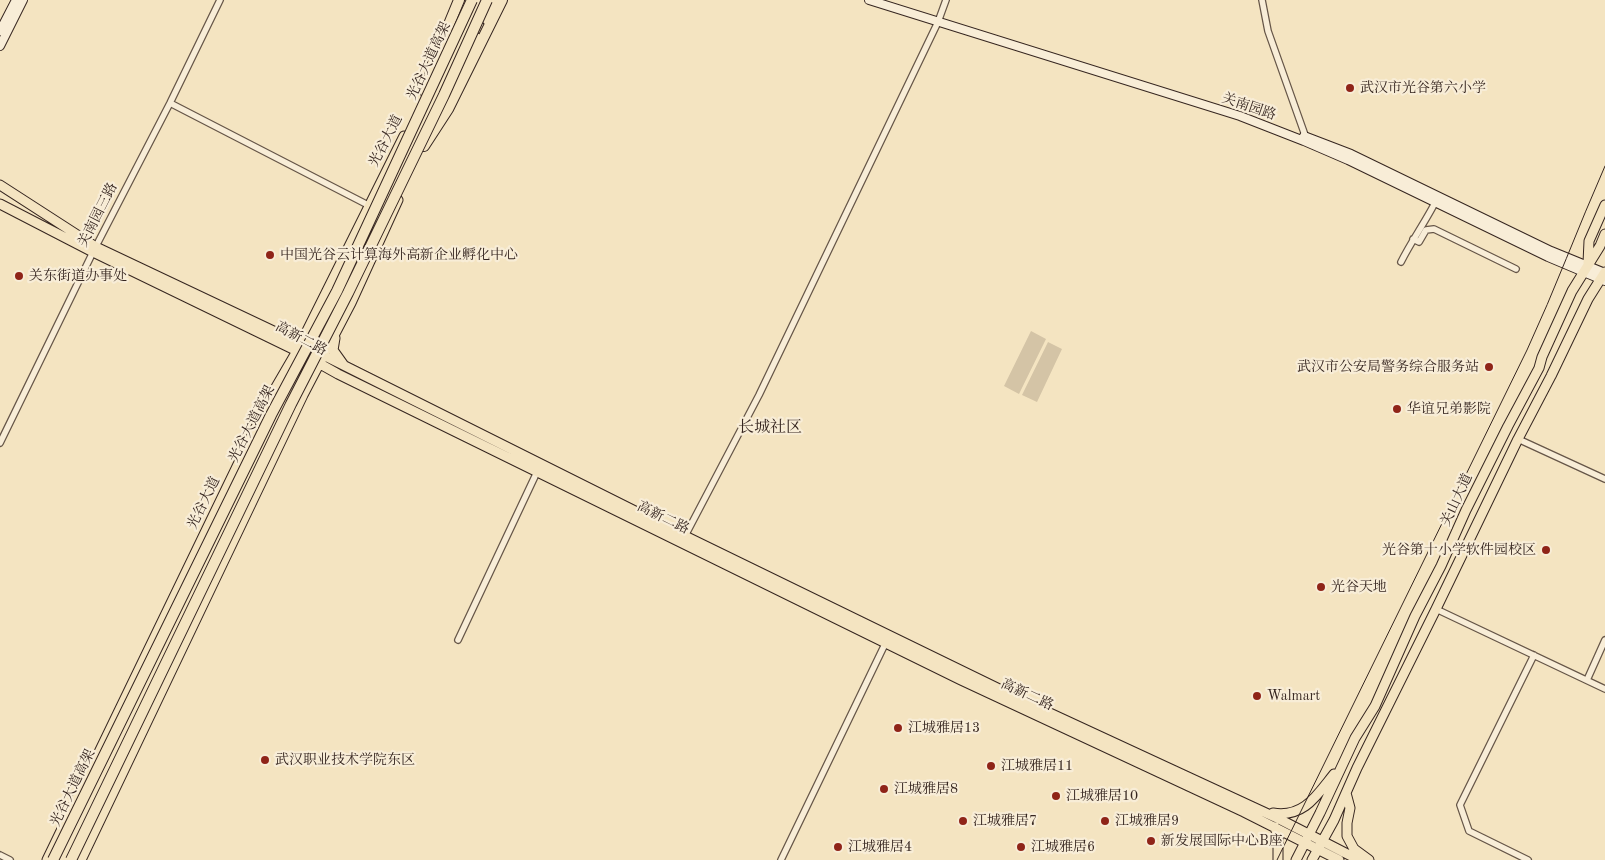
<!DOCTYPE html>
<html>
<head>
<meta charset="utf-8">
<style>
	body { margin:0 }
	canvas { display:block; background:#f4e4c1 }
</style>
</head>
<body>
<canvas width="1605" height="860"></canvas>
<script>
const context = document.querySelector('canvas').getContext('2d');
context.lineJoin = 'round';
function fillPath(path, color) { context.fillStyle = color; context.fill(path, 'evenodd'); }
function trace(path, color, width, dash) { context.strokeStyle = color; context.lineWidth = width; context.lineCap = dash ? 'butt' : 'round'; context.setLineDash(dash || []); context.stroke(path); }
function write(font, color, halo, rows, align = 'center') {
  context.font = font + ' "Old Standard TT","Noto Serif SC",serif'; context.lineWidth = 4.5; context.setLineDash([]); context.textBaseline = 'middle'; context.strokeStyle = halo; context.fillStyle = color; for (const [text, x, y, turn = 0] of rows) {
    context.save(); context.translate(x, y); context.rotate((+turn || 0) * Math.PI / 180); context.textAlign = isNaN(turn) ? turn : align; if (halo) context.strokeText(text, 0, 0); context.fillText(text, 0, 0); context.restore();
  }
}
fillPath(new Path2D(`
	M 1031,331 L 1046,339 L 1019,394 L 1004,386 Z
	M 1048,342 L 1062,349 L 1037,402 L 1022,395 Z`), '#d4c4a6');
const street = new Path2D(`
	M 1262,0 L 1268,31 L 1306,138
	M 170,103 L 368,205
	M 1413,239 L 1419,242 L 1426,230 L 1434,229 L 1516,269
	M 1401,262 C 1412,240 1426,221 1437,199
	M 1518,439 L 1605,479
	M 0,443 L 93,252 L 170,103 L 220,0
	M 684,538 L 759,395 L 938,22 L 946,0
	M 1436,609 L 1605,689
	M 458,640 L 537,472
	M 1587,680 L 1605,640
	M 0,855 L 10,860
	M 781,860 L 886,642
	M 1528,860 L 1469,831 L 1460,805 L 1534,655`);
const secondary = new Path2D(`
	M 869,0 L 1240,116 L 1304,141 L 1348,160 L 1548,257 L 1605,281
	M 0,31 L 16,0
	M 0,46 L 23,0
	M 1304,136 L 1351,154 L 1551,251 L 1605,273`);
const primary = new Path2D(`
	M 487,20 L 496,0
	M 449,96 L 477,38
	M 0,185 L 96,247 L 301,344 L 685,536 L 1026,702 L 1279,819 L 1359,860
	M 0,204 L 93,252 L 297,351 L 338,374 L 961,680 L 1244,812 L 1339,860
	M 1588,263 L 1589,241 L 1605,205
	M 335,338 L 333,350 L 343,364
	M 1346,793 L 1350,808 L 1347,823 L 1347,836 L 1354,849 L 1369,860
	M 1273,813 C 1304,818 1317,795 1334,774
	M 1275,827 L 1278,838 L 1278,860
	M 47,860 L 272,394 L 297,351 L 404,136
	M 81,860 L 303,395 L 351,303 L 398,200
	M 1296,860 L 1320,813 L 1355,738 L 1375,706 L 1415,616 L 1441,566 L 1466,510 L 1508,426 L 1539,368 L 1542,357 L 1572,291 L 1600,246 L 1605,234
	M 1312,860 L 1334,820 L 1357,768 L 1436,609 L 1518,439 L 1551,376 L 1588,299 L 1605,272`);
const highway = new Path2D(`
	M 426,93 L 433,63 L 459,0
	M 424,146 L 448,109 L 502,0`);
trace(street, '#665648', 8);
trace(secondary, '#362620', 10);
trace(primary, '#362620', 11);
trace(highway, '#362620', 12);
trace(street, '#f8edd7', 5.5);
trace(secondary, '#f8edd7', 8);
trace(primary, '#f4e4c1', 9);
trace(highway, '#f4e4c1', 10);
trace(new Path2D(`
	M 1277,860 L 1527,350 C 1555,290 1578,227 1605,166`), '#362620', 1);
const highwayBridge = new Path2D(`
	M 53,860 L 271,415 L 337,291 L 472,0
	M 71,860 L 291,404 L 348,293 L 444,95 L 487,0`);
trace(highwayBridge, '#362620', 12, []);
trace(highwayBridge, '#f4e4c1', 10);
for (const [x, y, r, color] of [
	[1350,88,5,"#8f2418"],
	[270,255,5,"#8f2418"],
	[19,276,5,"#8f2418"],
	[1489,367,5,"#8f2418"],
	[1397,409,5,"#8f2418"],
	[1546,550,5,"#8f2418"],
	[1321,587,5,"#8f2418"],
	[1257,696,5,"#8f2418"],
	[898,728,5,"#8f2418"],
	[265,760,5,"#8f2418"],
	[991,766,5,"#8f2418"],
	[884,789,5,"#8f2418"],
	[1056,796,5,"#8f2418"],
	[963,821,5,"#8f2418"],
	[1105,821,5,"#8f2418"],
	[1151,841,5,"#8f2418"],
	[838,847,5,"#8f2418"],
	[1021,847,5,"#8f2418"]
]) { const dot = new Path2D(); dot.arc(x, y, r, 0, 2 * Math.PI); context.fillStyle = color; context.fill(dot); trace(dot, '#f8edd7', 2); }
write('14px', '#362620', '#f8edd7', [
	["光谷大道高架",429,61,-65],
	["关南园路",1249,107,19],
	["光谷大道",386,141,-63],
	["关南园三路",98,215,-63],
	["高新二路",301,339,28],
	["光谷大道高架",252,424,-63],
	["关山大道",1457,500,-65],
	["光谷大道",204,503,-64],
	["高新二路",663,518,26],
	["高新二路",1027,695,25],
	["光谷大道高架",73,788,-64]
]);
write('14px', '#362620', '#f8edd7', [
	["武汉市光谷第六小学",1360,88],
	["中国光谷云计算海外高新企业孵化中心",280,255],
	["关东街道办事处",29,276],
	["武汉市公安局警务综合服务站",1479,367,"right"],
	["华谊兄弟影院",1407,409],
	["光谷第十小学软件园校区",1536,550,"right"],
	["光谷天地",1331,587],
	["Walmart",1267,696],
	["江城雅居13",908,728],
	["武汉职业技术学院东区",275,760],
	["江城雅居11",1001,766],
	["江城雅居8",894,789],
	["江城雅居10",1066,796],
	["江城雅居7",973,821],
	["江城雅居9",1115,821],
	["新发展国际中心B座",1161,841],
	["江城雅居4",848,847],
	["江城雅居6",1031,847]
], 'left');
write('16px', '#362620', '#f8edd7', [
	["长城社区",770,428]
]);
</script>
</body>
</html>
